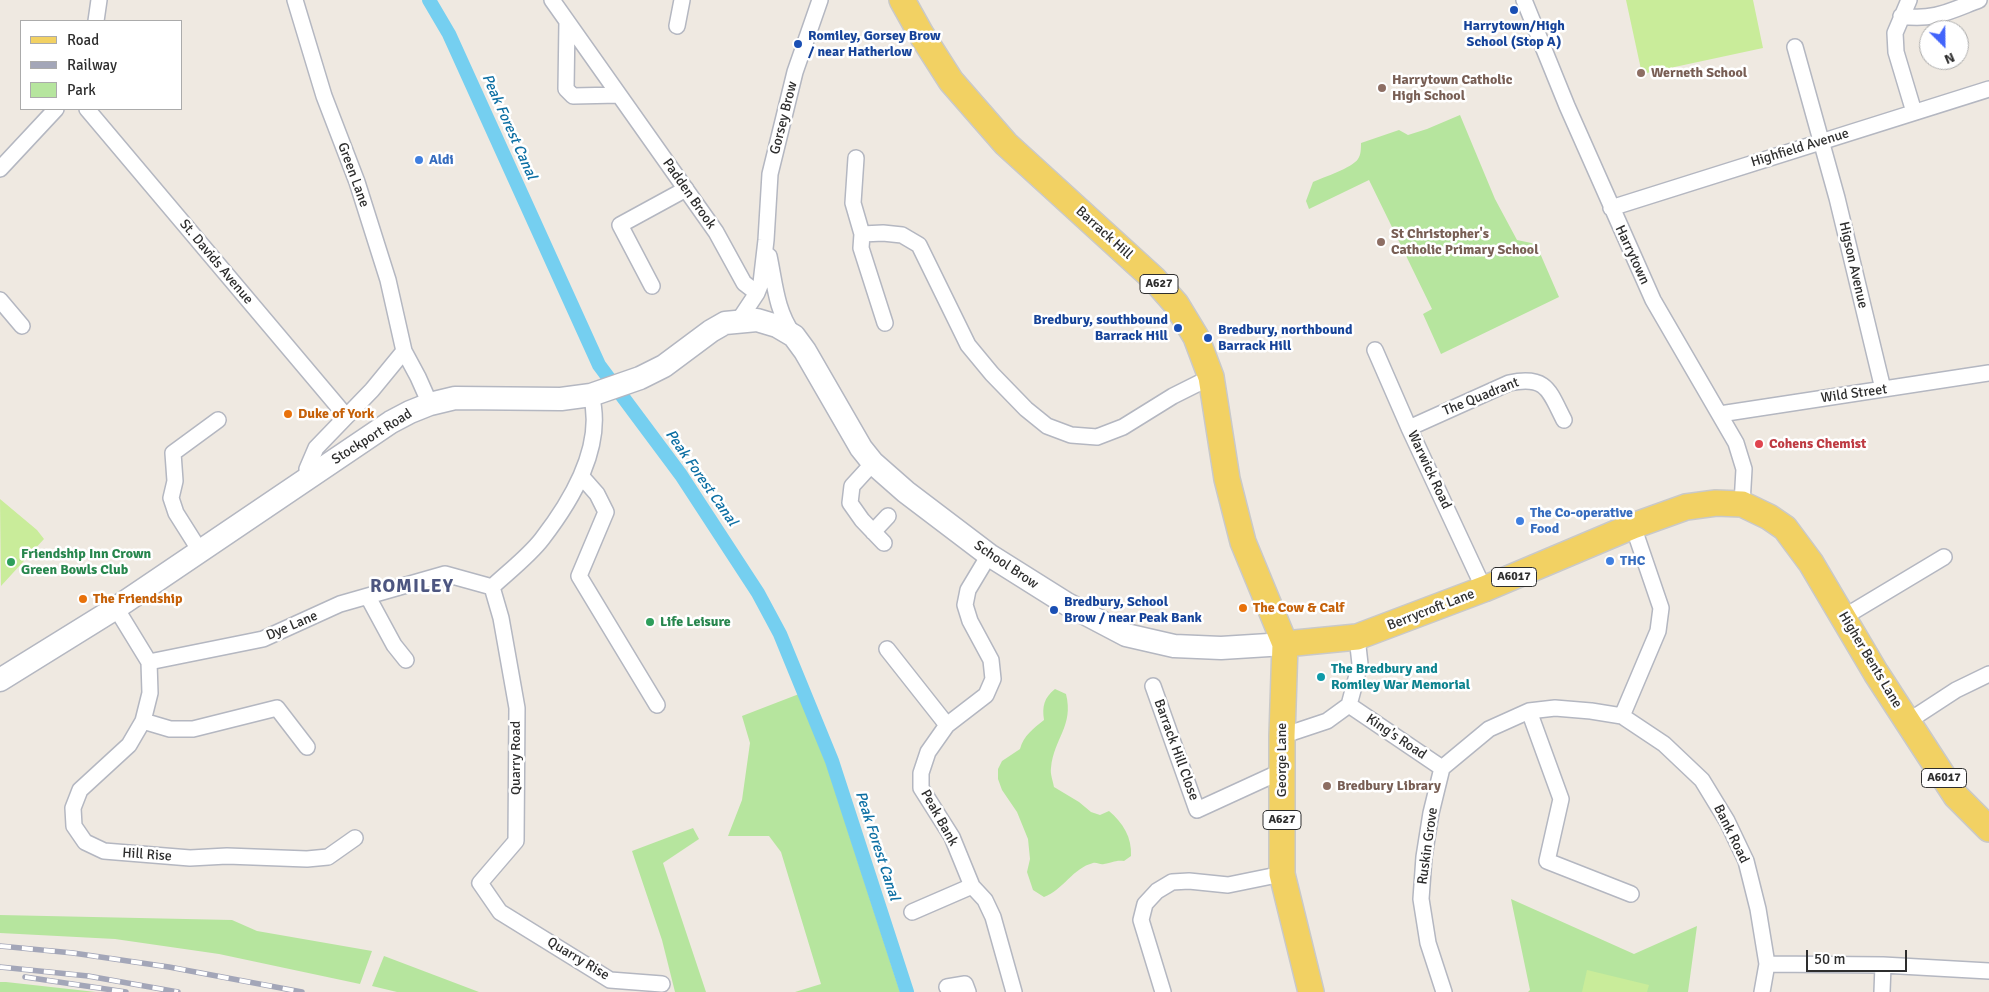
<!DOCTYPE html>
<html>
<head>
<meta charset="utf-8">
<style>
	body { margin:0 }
	#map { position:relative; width:1989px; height:992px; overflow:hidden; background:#efe9e1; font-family:Signika,sans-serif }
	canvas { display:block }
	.legend { position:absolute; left:20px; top:20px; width:162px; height:90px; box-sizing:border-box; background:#fff; border:1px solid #ababab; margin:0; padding:6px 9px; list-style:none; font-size:15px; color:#2e2e2e }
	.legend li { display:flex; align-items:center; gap:10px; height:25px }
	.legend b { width:25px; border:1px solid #ababab }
	.north { position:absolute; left:1919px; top:20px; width:50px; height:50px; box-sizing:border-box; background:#fff; border:1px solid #ababab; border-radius:50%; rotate:157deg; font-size:14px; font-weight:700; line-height:20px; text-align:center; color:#2e2e2e }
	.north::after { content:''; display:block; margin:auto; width:18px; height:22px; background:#4264fb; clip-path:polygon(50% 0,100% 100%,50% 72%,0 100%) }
	.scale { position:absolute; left:1806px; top:950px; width:101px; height:22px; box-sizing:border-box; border:2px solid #2e2e2e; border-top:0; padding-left:6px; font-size:15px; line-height:18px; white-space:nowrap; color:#2e2e2e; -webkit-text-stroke:4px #fff; paint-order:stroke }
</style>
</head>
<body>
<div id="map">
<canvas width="1989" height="992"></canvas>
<ul class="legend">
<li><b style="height:6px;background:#f2d163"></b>Road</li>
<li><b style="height:6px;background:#a3a6b8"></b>Railway</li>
<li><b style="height:14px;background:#b6e59e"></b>Park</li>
</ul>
<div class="north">N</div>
<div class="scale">50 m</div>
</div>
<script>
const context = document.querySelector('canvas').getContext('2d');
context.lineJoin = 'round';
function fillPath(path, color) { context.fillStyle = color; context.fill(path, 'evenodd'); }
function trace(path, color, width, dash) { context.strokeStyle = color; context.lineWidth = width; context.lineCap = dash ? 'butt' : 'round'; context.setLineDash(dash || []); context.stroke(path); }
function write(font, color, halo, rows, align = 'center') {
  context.font = font + ' Signika,sans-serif'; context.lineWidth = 5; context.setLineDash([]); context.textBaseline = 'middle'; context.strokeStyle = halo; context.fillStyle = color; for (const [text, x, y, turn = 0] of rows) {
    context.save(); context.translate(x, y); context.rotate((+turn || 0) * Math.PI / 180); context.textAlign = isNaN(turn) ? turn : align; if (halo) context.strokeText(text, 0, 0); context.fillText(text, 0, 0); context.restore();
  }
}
fillPath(new Path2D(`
	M 1460,115 L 1495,199 L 1517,240 L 1536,244 L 1559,297 L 1441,354 L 1423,314 L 1432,309 L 1369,180 L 1309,209 L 1306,201 L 1313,182 C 1324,177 1352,168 1358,159 C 1361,155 1361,148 1361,143 L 1399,130 L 1408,135 L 1427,129 Z
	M 1055,689 L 1066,694 C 1074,726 1054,738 1051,768 C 1050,774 1053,781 1054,787 L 1079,802 L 1091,812 L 1100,815 L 1109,811 C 1123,823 1132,837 1131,856 L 1124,861 C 1114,860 1113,863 1104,864 C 1100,865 1097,862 1093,863 C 1073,868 1063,890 1044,897 L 1033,890 L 1027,872 L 1030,859 L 1028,839 L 1017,812 L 1002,790 L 998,779 L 998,769 L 1002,761 L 1020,749 C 1024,735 1033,729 1044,720 C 1042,706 1044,698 1055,689 Z
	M 799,694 L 827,766 L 900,992 L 795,992 L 821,984 L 781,852 L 769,836 L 728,836 L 742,800 L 750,743 L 742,716 Z
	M 693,828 L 699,839 L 663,863 L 706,992 L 675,992 L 662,940 L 632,851 Z
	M 1511,899 L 1634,954 L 1697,926 L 1688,992 L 1528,992 L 1530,990 Z
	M 0,915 L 232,920 L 257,931 L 372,951 L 360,984 L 219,954 L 115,939 L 0,933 Z
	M 384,956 L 479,992 L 397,992 L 372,986 Z
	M 0,982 L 6,982 L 96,992 L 0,992 Z`), '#b6e59e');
fillPath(new Path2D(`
	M 1626,0 L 1753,0 L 1763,48 L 1642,74 Z
	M 0,499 L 37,530 L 44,539 L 1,586 Z
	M 1587,970 L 1649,985 L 1647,992 L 1582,992 Z`), '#c9ec9a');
trace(new Path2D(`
	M 429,0 L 449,34 L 599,365 L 681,475 L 758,593 L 780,634 L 832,761 L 907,992`), '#75cff0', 14);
const street = new Path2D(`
	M 295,0 L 324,96 L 357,182 L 388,280 L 404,351 L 418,377 L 430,404
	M 552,0 L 716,232 L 744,283 L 757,293
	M 1524,0 L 1567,106 L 1653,300 L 1736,443 L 1744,469 L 1742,504
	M 1909,0 L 1895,33 L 1896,52 L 1914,112
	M 1901,16 C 1933,21 1950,11 1979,0
	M 96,21 L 99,0
	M 567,21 L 566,89 L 573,96 L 619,95
	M 677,26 L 682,0
	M 1795,47 L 1837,198 L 1883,389
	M 87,109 L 346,416
	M 856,158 L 853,203 L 862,234 L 861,248 L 885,323
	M 0,169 L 56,109
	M 1611,208 L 1989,89
	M 862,234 L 883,233 L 902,235 L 919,245 L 968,345 L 992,374 L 1026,409 L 1047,426 L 1071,435 L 1097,437 L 1123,427 L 1173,396 L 1211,377
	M 769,256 C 775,284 776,310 793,334
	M 652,286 L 620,225 L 686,189
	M 0,300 L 22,326
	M 739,320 L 757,293 L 761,283 L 766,240 L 770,174 L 795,72 L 820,0
	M 1375,350 L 1409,428 L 1484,589
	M 1720,414 L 1989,373
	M 1409,428 L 1509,383 C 1547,375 1549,391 1564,420
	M 873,463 L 852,486 L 850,503 L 862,520 L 884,543
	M 311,477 L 307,469 L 316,448 L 372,390 L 404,351
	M 582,477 L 597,494 L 606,512 L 579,576 L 657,705
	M 873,532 L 888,516
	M 200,551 L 176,513 L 171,498 L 175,481 L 173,453 L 218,420
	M 989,555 L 968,590 L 965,605 L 970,621 L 991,660 L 993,679 L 986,695 L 947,725 L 928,752 L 921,773 L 921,788 L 952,837 L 972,886 L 985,900 L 993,917 L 1014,992
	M 492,587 L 501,618 L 517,708 L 516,841 L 480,883 L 500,912 L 610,980 L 662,984
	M 492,587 C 508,572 529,556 542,539 C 572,500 605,446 591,395
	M 368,597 L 394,645 L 406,660
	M 116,608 L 149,662 L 263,639 L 340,604 L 445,574 L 492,587
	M 1844,617 L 1944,557
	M 887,649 L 947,725
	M 149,662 L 150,693 L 143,721 L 129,745 L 80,790 L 73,808 L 74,826 L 85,842 L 104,851 L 190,858 L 227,856 L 307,859 L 328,857 L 355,838
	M 1153,686 L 1197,810 L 1282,771
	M 1349,705 L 1442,768
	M 1529,711 L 1561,799 L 1547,861 L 1631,894
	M 1622,716 L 1658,631 L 1661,608 L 1633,526
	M 143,721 L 170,729 L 193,729 L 277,708 L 307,747
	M 1907,722 L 1956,690 L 1989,674
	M 1282,736 L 1327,721 L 1349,705 L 1360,664 L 1357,637
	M 912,912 L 972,886
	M 1767,964 L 1883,965 L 1989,971
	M 947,987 L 965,984 L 968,992
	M 1163,992 L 1141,920 L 1145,904 L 1157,891 L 1172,882 L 1189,881 L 1228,885 L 1282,874
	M 1444,992 L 1428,943 L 1421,899 L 1424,857 L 1431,813 L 1442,768 L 1489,729 L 1529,711 L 1555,708 L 1591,711 L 1622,716 L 1664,744 L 1702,780 L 1727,821 L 1746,861 L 1758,909 L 1767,964 L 1762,992
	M 1882,992 L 1883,965`);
const secondary = new Path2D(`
	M 0,680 L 116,608 L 391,422 L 410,412 L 430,404 L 455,398 L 561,399 L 591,395 L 640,378 L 664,366 L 711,331 L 725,323 L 757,320 L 777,326 L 794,336 L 805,351 L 861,448 L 873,463 L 906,492 L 989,555 L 1067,604 L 1126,635 L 1174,646 L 1221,648 L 1285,644`);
const primary = new Path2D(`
	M 902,0 L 921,34 L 951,81 L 1006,144 L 1154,279 L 1176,304 L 1196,337 L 1211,377 L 1227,479 L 1243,542 L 1285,644 L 1282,736 L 1282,874 L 1311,992
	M 1285,644 L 1357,637 L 1484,589 L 1633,526 L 1686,507 L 1716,503 L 1742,504 L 1769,517 L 1785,528 L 1811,563 L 1876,673 L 1956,796 L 1989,829`);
trace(street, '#b4b7c1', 18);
trace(secondary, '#b4b7c1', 25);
trace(primary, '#c9c9c9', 28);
trace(street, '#fff', 15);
trace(secondary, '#fff', 22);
trace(primary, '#f2d163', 25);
const rail = new Path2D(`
	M 0,946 L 73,953 L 169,967 L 302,992
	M 0,967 L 88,976 L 178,992
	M 25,977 L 126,992`);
trace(rail, '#a3a6b8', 5.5);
trace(rail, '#fff', 4, [11]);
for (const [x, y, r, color] of [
	[1514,10,5,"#1a4fb4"],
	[798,44,5,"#1a4fb4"],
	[1641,73,5,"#8d6e63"],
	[1382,88,5,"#8d6e63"],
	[419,160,5,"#3f7fe0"],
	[1381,242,5,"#8d6e63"],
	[1178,328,5,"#1a4fb4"],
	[1208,338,5,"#1a4fb4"],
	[288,414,5,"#e8710a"],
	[1759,444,5,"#e0444e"],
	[1520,521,5,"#3f7fe0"],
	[1610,561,5,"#3f7fe0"],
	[11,562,5,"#2e9e5b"],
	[83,599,5,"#e8710a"],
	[1243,608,5,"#e8710a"],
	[1054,610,5,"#1a4fb4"],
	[650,622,5,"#2e9e5b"],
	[1321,677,5,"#0f9aa8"],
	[1327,786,5,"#8d6e63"]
]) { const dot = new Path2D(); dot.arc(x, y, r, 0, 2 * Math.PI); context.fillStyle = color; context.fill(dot); trace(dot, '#fff', 2); }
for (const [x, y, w] of [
	[1159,284,38],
	[1514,577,45],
	[1944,778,45],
	[1282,820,38]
]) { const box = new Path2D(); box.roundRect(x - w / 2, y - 9.5, w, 19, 4); context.fillStyle = '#fff'; context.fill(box); trace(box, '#2e2e2e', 1); }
write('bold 12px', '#2e2e2e', null, [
	["A627",1159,284],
	["A6017",1514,577],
	["A6017",1944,778],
	["A627",1282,820]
]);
write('bold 14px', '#164399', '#fff', [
	["Harrytown/High",1514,26,"center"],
	["School (Stop A)",1514,42,"center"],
	["Romiley, Gorsey Brow",808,36],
	["/ near Hatherlow",808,52],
	["Bredbury, southbound",1168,320,"right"],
	["Barrack Hill",1168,336,"right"],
	["Bredbury, northbound",1218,330],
	["Barrack Hill",1218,346],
	["Bredbury, School",1064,602],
	["Brow / near Peak Bank",1064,618]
], 'left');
write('bold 14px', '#785e54', '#fff', [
	["Werneth School",1651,73],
	["Harrytown Catholic",1392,80],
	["High School",1392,96],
	["St Christopher's",1391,234],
	["Catholic Primary School",1391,250],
	["Bredbury Library",1337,786]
], 'left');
write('14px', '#2e2e2e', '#fff', [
	["Gorsey Brow",784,118,-76],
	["Highfield Avenue",1800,148,-17],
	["Green Lane",353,175,70],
	["Padden Brook",689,194,55],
	["Barrack Hill",1104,233,42],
	["Harrytown",1632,255,65],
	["St. Davids Avenue",216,262,50],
	["Higson Avenue",1853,265,77],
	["Wild Street",1854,394,-8],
	["The Quadrant",1481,397,-22],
	["Stockport Road",372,437,-32],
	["Warwick Road",1429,470,65],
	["School Brow",1006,565,34],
	["Berrycroft Lane",1431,610,-21],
	["Dye Lane",292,626,-23],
	["Higher Bents Lane",1870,660,59],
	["King's Road",1396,737,34],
	["Barrack Hill Close",1176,750,70],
	["Quarry Road",516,758,-90],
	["George Lane",1282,760,-90],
	["Peak Bank",939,818,61],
	["Bank Road",1731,834,64],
	["Ruskin Grove",1428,846,-82],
	["Hill Rise",147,855,4],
	["Quarry Rise",578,959,31]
]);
write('bold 14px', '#366cbe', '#fff', [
	["Aldi",429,160],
	["The Co-operative",1530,513],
	["Food",1530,529],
	["THC",1620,561]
], 'left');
write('bold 14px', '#c56008', '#fff', [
	["Duke of York",298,414],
	["The Friendship",93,599],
	["The Cow & Calf",1253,608]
], 'left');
write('bold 14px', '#be3a42', '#fff', [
	["Cohens Chemist",1769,444]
], 'left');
write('bold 14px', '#27864d', '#fff', [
	["Friendship Inn Crown",21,554],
	["Green Bowls Club",21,570],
	["Life Leisure",660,622]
], 'left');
write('bold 14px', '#0d838f', '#fff', [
	["The Bredbury and",1331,669],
	["Romiley War Memorial",1331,685]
], 'left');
write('italic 15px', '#0d6fa3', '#fff', [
	["Peak Forest Canal",509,127,66],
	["Peak Forest Canal",701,478,55],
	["Peak Forest Canal",877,846,72]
]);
context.letterSpacing = '1px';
write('bold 19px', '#4d5680', '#fff', [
	["ROMILEY",412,587]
]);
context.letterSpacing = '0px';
</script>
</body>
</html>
